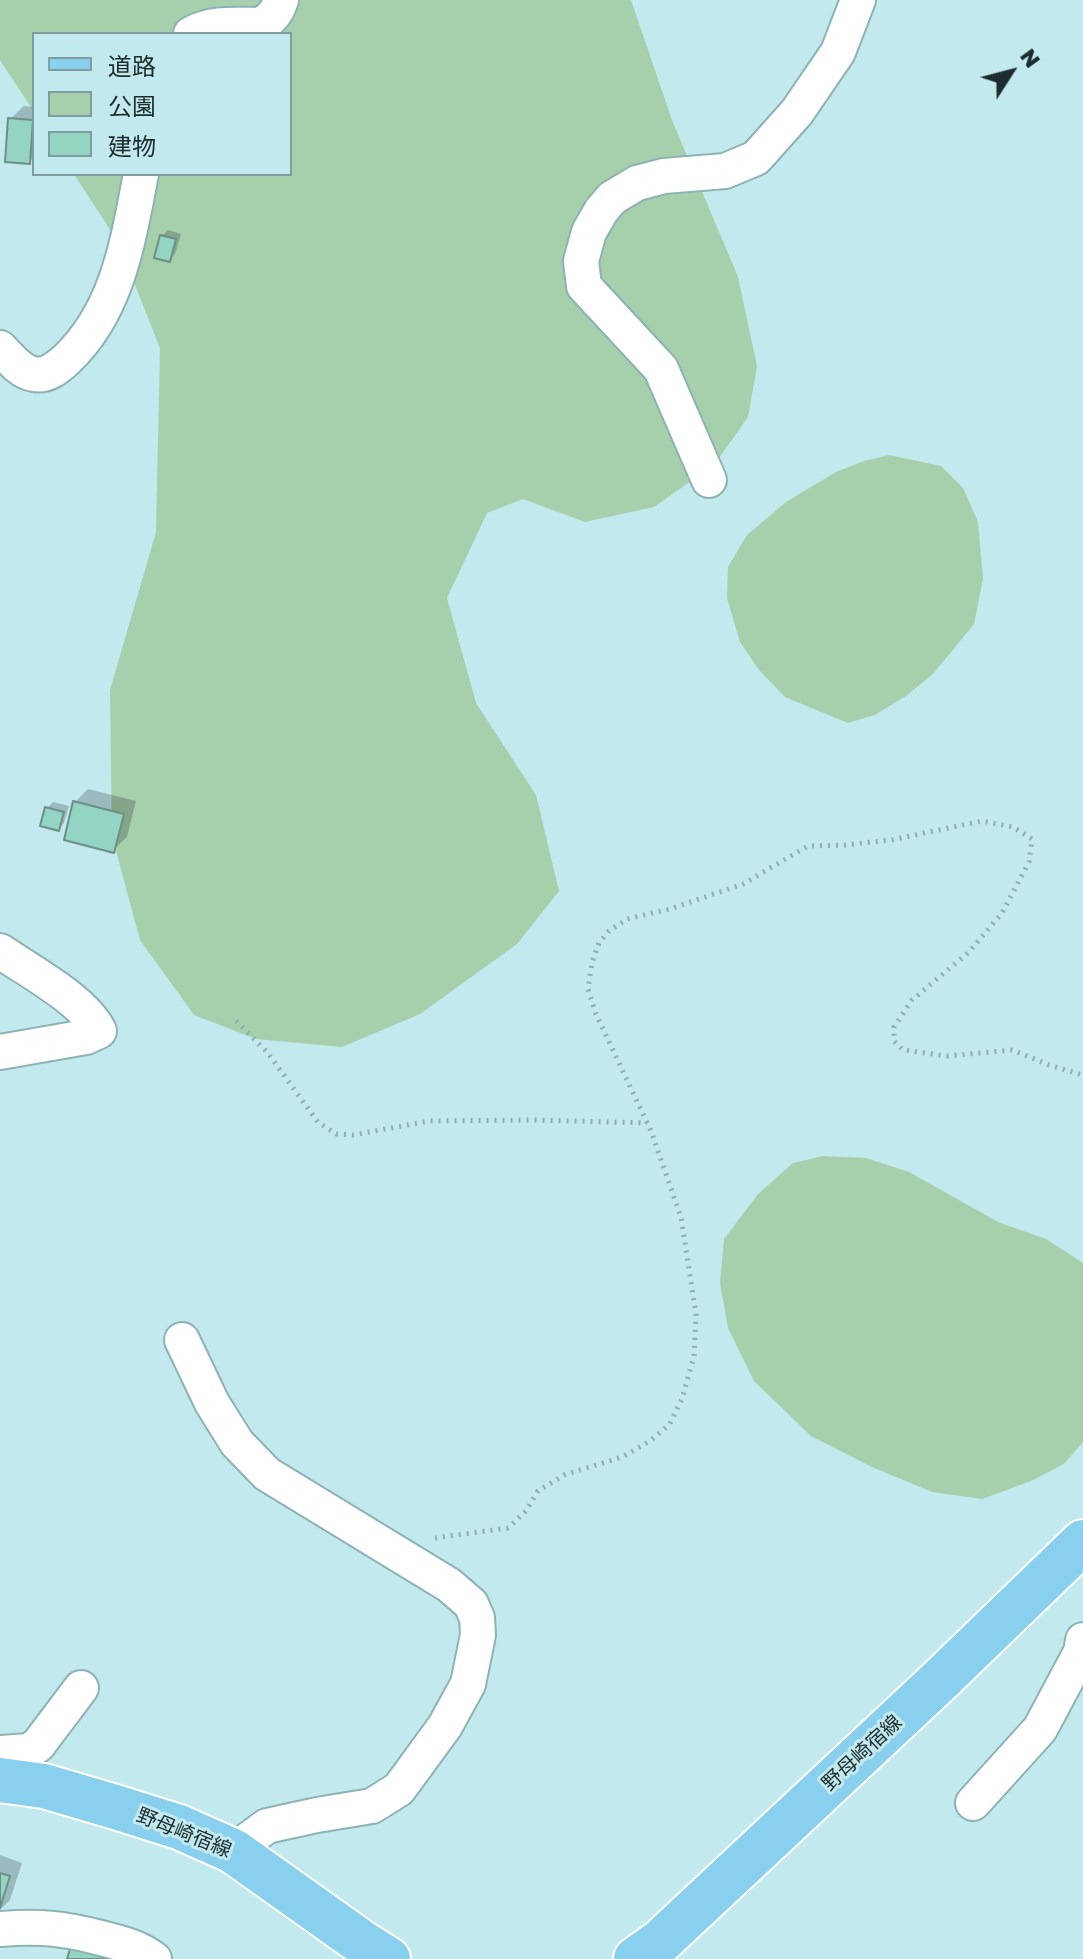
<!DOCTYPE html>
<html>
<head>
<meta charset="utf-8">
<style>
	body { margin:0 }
	#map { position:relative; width:1083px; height:1959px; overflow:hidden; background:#c2e9ed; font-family:"Golos Text","Noto Sans JP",sans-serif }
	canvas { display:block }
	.legend { position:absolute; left:32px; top:32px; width:260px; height:144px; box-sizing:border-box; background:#c2e9ed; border:2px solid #809da1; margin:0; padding:10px 14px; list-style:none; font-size:24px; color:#1d2c2e }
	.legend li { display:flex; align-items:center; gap:16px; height:40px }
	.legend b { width:40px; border:2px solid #809da1 }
	.north { position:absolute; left:971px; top:32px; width:80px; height:80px; -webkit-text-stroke:6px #c2e9ed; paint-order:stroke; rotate:54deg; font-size:22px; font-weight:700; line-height:32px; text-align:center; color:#1d2c2e }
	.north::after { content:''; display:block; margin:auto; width:28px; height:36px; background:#1d2c2e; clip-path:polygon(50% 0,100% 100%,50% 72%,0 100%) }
</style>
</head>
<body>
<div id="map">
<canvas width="1083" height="1959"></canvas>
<ul class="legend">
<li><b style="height:10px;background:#89cfee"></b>道路</li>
<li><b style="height:22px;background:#a6cfac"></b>公園</li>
<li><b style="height:22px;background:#94d4c3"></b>建物</li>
</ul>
<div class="north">N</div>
</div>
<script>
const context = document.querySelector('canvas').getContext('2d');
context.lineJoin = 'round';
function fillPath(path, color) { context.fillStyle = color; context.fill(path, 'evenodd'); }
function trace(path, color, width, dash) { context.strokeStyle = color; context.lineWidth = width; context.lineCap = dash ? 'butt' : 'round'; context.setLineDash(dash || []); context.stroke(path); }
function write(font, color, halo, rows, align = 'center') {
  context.font = font + ' "Golos Text","Noto Sans JP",sans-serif'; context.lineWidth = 6; context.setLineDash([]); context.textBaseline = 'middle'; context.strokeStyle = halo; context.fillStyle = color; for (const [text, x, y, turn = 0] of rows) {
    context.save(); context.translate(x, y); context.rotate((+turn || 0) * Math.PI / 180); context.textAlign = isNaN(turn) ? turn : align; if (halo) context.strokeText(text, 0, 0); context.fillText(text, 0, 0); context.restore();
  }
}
fillPath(new Path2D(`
	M 0,0 L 631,0 L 672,120 L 738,277 L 757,366 L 748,417 L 714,465 L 654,507 L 585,522 L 523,499 L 487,513 L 447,598 L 476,703 L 536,795 L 559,891 L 517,944 L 420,1014 L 342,1047 L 256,1039 L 194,1015 L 140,940 L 112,836 L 110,690 L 156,532 L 160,348 L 118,242 L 74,174 L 290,174 L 290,34 L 34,34 L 34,112 L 0,60 Z
	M 889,455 L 941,466 L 963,488 L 978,522 L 983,579 L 974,624 L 933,674 L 906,696 L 875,715 L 848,723 L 785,697 L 759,670 L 740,642 L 727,598 L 728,567 L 747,535 L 786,502 L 836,472 L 864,461 Z
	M 823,1156 L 866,1158 L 909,1172 L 998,1222 L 1046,1239 L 1083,1263 L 1083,1442 L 1064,1464 L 1031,1481 L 982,1499 L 932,1492 L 872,1467 L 811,1436 L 754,1381 L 728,1328 L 720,1283 L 724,1239 L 758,1194 L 793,1163 Z`), '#a6cfac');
fillPath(new Path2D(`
	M 24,106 L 34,107 L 34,157 L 29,162 L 10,119 Z
	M 168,230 L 181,234 L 175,254 L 169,260 L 162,236 Z
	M 88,789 L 136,801 L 127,837 L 113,850 L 75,802 Z
	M 53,802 L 69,806 L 64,823 L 58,829 L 47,808 Z
	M 0,1855 L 22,1863 L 10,1900 L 0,1910 Z`), '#0003');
const building = new Path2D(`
	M 8,118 L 33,120 L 30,164 L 5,162 Z
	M 160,235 L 176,239 L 170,262 L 154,258 Z
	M 73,801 L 124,814 L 114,853 L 64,840 Z
	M 45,807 L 64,812 L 59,831 L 40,826 Z
	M 0,1873 L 10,1876 L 0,1908 Z
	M 72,1942 L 121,1959 L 67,1959 Z`);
fillPath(building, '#94d4c3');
trace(building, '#6d8f86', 2);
const minor = new Path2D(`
	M 191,34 C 212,22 237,25 260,25 C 272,19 277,12 281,0
	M 0,348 C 10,358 20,372 34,374 C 46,377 57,368 66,360 C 118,311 128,241 141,174
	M 709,480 L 661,369 L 584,286 L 581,261 L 589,232 L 601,211 L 612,198 L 637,183 L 664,176 L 725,171 L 756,158 L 797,112 L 838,52 L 858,0
	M 0,951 C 29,971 84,1000 99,1031 L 86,1037 L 0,1052
	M 182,1340 L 212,1403 L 237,1443 L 267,1474 L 449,1585 L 471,1604 L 477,1618 L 478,1635 L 468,1684 L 445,1726 L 399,1789 L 372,1806 L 317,1815 L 267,1826 L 233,1851
	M 0,1753 L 29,1751 L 38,1745 L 81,1688
	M 973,1803 L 1040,1729 L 1081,1652 L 1083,1640
	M 0,1929 C 40,1926 62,1928 101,1938 C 121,1943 138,1947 154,1959`);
const primary = new Path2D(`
	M 0,1780 L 44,1786 L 112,1806 L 179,1827 L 233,1851 L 361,1942 L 388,1959
	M 636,1959 L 660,1942 L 937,1683 L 1083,1542`);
trace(minor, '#8db3b6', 38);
trace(primary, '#fff', 48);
trace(new Path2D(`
	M 236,1021 L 267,1052 L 318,1122 L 336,1134 L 353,1135 L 429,1121 L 532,1120 L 647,1123
	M 435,1538 L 508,1528 L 526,1511 L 538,1491 L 564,1475 L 622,1457 L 650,1441 L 669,1425 L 682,1399 L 694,1356 L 696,1314 L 681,1217 L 651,1131 L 596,1014 L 588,989 L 592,962 L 599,943 L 609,931 L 627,919 L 670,909 L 743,884 L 808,846 L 845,845 L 891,840 L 982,821 L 1013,827 L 1032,839 L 1029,862 L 1002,913 L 969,952 L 912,1000 L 894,1027 L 894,1041 L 903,1050 L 947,1056 L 1012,1050 L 1049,1065 L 1083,1075`), '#8eaeb1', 5, [2, 6]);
trace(minor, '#fff', 34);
trace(primary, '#89cfee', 44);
write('20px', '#1d2c2e', '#c2e9ed', [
	["野母崎宿線",862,1753,-43],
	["野母崎宿線",184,1833,22]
]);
</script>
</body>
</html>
